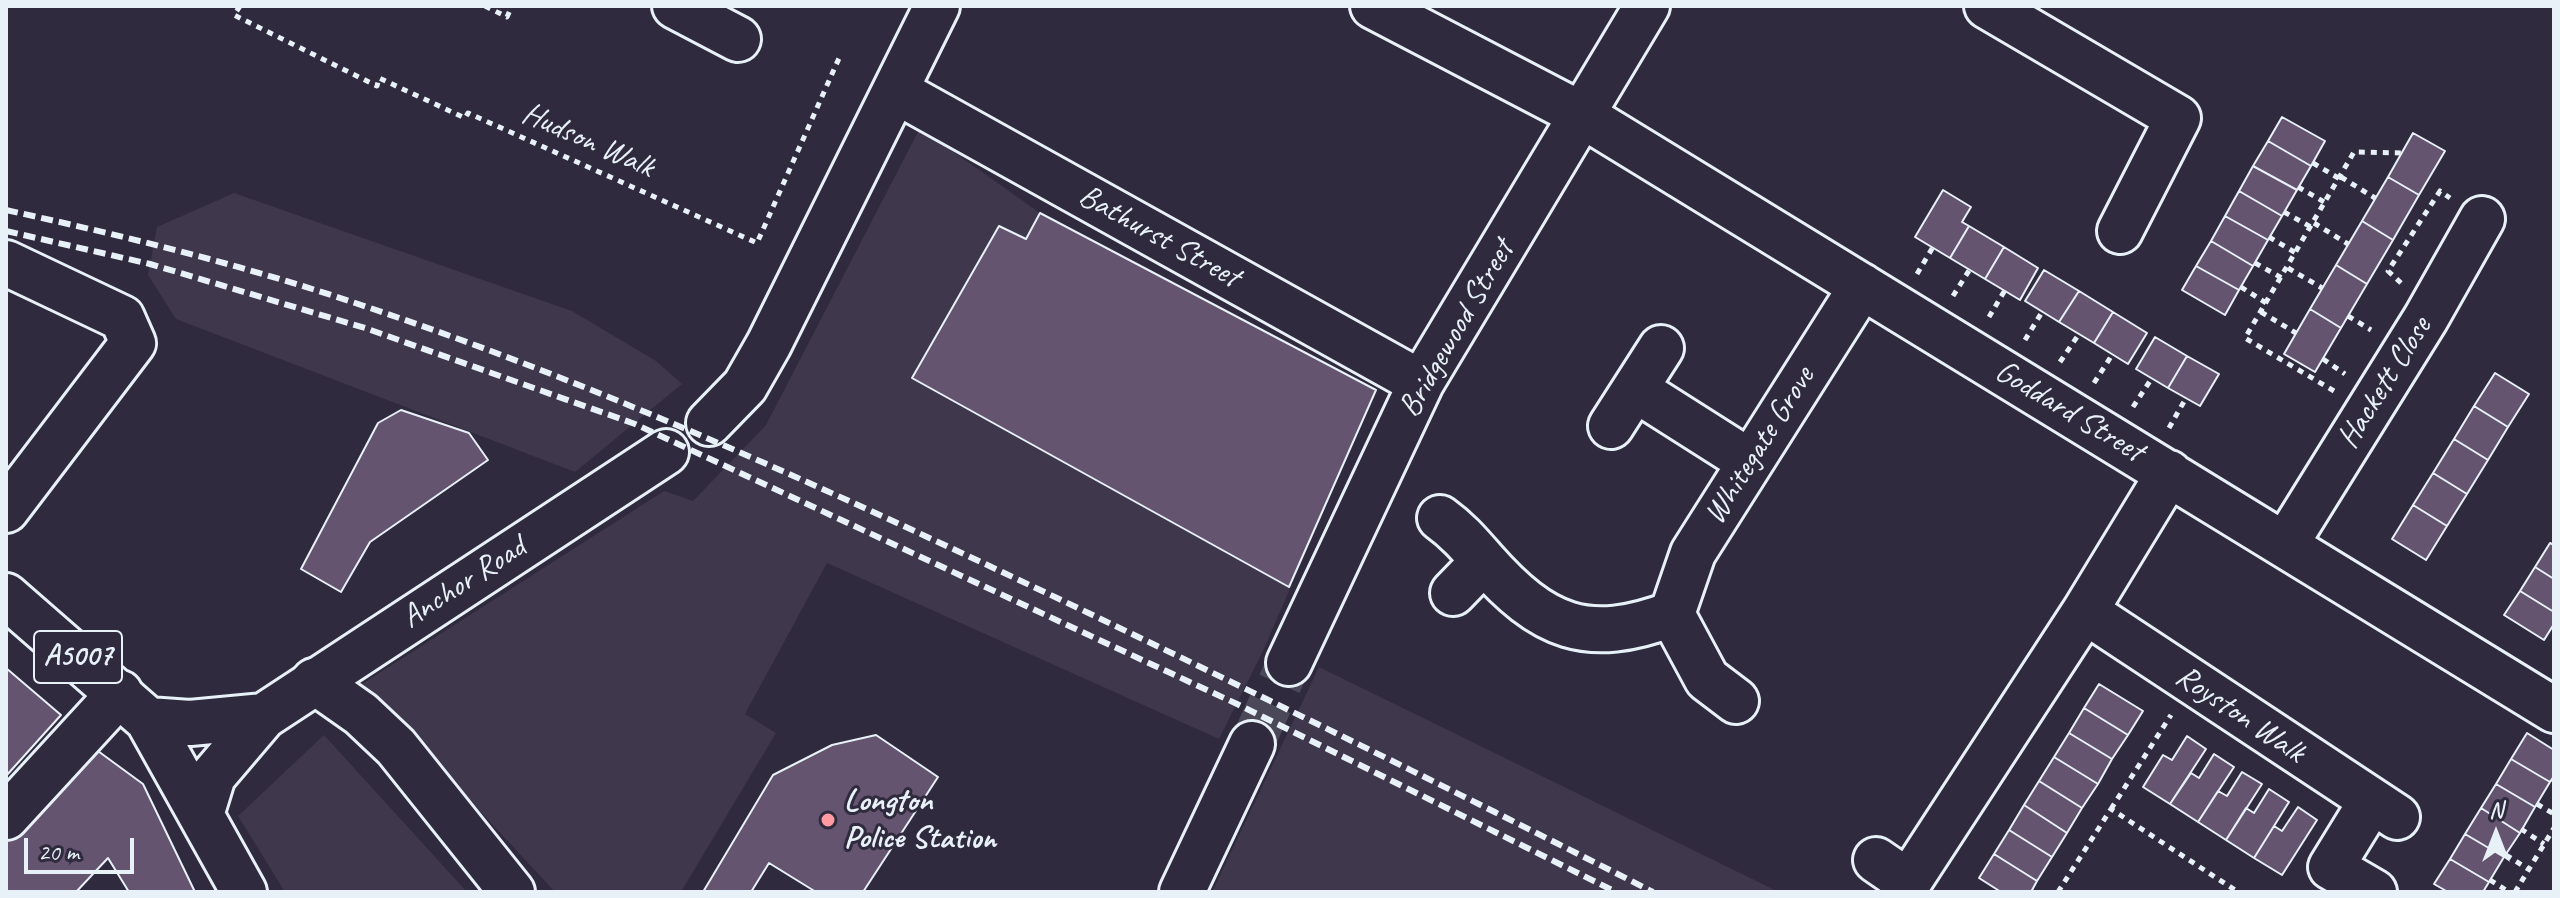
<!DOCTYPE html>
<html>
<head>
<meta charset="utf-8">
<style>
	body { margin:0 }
	#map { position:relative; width:2560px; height:898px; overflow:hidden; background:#2f2a3d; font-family:Caveat,sans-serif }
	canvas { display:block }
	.frame { position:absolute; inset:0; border:8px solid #e8f1f8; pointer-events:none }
	.north { position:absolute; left:2456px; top:794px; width:80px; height:80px; -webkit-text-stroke:6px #2f2a3d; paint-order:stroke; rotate:0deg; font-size:22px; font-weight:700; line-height:32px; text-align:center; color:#e8f1f8 }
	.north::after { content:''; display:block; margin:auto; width:28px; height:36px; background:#e8f1f8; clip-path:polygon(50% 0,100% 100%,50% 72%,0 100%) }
	.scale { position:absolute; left:24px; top:838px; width:110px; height:36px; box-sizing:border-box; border:4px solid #e8f1f8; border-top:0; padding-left:10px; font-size:24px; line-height:28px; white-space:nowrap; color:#e8f1f8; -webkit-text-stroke:6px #2f2a3d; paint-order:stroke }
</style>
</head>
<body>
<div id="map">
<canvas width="2560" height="898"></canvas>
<div class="frame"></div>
<div class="north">N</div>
<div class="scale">20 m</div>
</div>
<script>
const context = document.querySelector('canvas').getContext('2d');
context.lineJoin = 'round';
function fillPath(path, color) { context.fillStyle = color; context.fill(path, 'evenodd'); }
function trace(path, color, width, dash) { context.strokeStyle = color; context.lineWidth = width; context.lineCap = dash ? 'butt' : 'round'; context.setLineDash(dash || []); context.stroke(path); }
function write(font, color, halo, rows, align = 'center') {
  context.font = font + ' Caveat,sans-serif'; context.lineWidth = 6; context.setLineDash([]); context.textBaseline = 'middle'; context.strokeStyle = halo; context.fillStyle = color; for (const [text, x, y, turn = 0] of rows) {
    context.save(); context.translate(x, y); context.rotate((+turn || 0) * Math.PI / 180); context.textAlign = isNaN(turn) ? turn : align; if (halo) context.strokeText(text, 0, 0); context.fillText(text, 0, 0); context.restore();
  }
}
fillPath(new Path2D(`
	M 920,128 L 1040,213 L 1376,390 L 1263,651 L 1219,739 L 827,563 L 745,714 L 776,733 L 681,892 L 555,892 L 362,684 L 664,491 L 693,501 L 766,425 Z
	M 234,193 L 572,311 L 656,361 L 682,384 L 575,472 L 176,319 L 148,275 L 157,227 Z
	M 1319,667 L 1736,871 L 1779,892 L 1212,892 Z
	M 324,735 L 467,892 L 285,892 L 238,816 Z`), '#3f374c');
const building = new Path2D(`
	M 2282,117 L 2325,141 L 2311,166 L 2268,141 Z
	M 2413,133 L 2445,151 L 2419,195 L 2388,177 Z
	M 2268,141 L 2311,166 L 2297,190 L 2253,166 Z
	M 2253,166 L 2297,190 L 2282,216 L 2239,191 Z
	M 2388,177 L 2419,195 L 2393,240 L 2362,221 Z
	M 1943,190 L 1971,207 L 1962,222 L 1969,226 L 1950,258 L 1915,237 Z
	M 2239,191 L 2282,216 L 2268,240 L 2225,216 Z
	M 1040,213 L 1376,390 L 1289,587 L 912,378 L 999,226 L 1026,239 Z
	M 2225,216 L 2268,240 L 2253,266 L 2211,241 Z
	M 2362,221 L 2393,240 L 2367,284 L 2336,265 Z
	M 1969,226 L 2004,247 L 1985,279 L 1950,258 Z
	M 2211,241 L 2253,266 L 2239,290 L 2196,266 Z
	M 2004,247 L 2038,268 L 2020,300 L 1985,279 Z
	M 2336,265 L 2367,284 L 2341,328 L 2310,309 Z
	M 2196,266 L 2239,290 L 2225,315 L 2182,290 Z
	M 2044,270 L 2079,291 L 2059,322 L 2025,301 Z
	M 2079,291 L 2113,312 L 2094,343 L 2059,322 Z
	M 2310,309 L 2341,328 L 2315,372 L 2284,354 Z
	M 2113,312 L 2147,333 L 2128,364 L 2094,343 Z
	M 2155,337 L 2187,356 L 2168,388 L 2136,369 Z
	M 2187,356 L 2219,374 L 2200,406 L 2168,388 Z
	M 2495,373 L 2529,394 L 2508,427 L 2474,406 Z
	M 2474,406 L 2508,427 L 2488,460 L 2454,439 Z
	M 401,410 L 469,433 L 488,460 L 370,542 L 341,592 L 301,569 L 378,423 Z
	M 2454,439 L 2488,460 L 2467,494 L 2433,473 Z
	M 2433,473 L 2467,494 L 2447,526 L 2413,505 Z
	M 2413,505 L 2447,526 L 2426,560 L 2392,539 Z
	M 2550,543 L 2554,545 L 2554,579 L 2535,567 Z
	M 2535,567 L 2554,579 L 2554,612 L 2520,591 Z
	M 2520,591 L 2554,612 L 2554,624 L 2544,640 L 2504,615 Z
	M 6,668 L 61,715 L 6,776 Z
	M 2099,684 L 2143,711 L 2128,735 L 2084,708 Z
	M 2084,708 L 2128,735 L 2112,759 L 2069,733 Z
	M 2069,733 L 2112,759 L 2098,784 L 2054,757 Z
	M 2527,733 L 2554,750 L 2554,776 L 2550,782 L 2511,759 Z
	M 876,735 L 938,777 L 863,892 L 816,892 L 769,863 L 751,892 L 703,892 L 773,775 L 832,745 Z
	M 2187,736 L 2206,749 L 2170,804 L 2143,787 L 2163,755 L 2172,760 Z
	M 87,743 L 143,784 L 195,892 L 129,892 L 108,858 L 76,892 L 6,892 L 6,829 Z
	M 2214,754 L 2234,767 L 2198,822 L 2170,804 L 2191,773 L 2199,778 Z
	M 2054,757 L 2098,784 L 2082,808 L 2039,781 Z
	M 2511,759 L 2550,782 L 2535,807 L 2496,784 Z
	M 2242,772 L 2262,784 L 2226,840 L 2198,822 L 2218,791 L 2227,796 Z
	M 2039,781 L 2082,808 L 2067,833 L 2024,805 Z
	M 2496,784 L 2535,807 L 2520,833 L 2481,808 Z
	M 2269,789 L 2289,802 L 2254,858 L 2226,840 L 2246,808 L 2254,813 Z
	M 2024,805 L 2067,833 L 2052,857 L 2009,830 Z
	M 2298,807 L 2317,820 L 2282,875 L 2254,858 L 2274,826 L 2282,831 Z
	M 2481,808 L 2520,833 L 2504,857 L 2465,834 Z
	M 2009,830 L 2052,857 L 2037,881 L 1994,854 Z
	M 2465,834 L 2504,857 L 2489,882 L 2450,859 Z
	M 1994,854 L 2037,881 L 2031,892 L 2001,892 L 1979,878 Z
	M 2450,859 L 2489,882 L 2483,892 L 2448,892 L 2434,884 Z`);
fillPath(building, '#64546f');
trace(building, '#e8f1f8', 2);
trace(new Path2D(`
	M 1252,744 L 1289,663`), '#4b4859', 44, [44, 22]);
const minor = new Path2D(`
	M 675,6 L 738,39
	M 1373,6 L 1582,115 L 2554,710
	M 1987,6 L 2178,118 L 2120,231
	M 896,91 L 1421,383
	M 6,263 L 122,318 L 133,343 L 6,510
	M 1635,389 L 1750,462
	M 1611,426 L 1661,348
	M 1440,518 C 1458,531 1469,544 1483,560 C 1543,628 1587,646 1672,614
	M 2285,545 L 2426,318 L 2482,219
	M 1453,593 L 1484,561
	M 2085,611 L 2397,817
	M 1672,614 L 1693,553 L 1862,286
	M 1672,614 L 1707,679 L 1736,701
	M 1289,663 L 1421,383 L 1647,6
	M 314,681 L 361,714 L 396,747 L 512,892
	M 2371,802 L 2331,867 L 2374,892
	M 6,817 L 120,693
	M 1876,860 L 1908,882
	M 1182,892 L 1252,744
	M 1902,892 L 2085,611 L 2169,473`);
const major = new Path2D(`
	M 709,423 L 745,386 L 769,344 L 937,6
	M 6,596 L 148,720 L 244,892
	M 148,720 L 190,723 L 264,716
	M 201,815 L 213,776 L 264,716 L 666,452`);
trace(minor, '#e8f1f8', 50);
trace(major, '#e8f1f8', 50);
trace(new Path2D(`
	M 240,6 L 234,15 L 377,86 L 379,78 L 465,118 L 468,113 L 757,243 L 840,56
	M 485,6 L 507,17 L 512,6
	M 2313,163 L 2340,179
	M 2341,177 L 2375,198
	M 2298,187 L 2326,203
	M 2284,212 L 2311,227
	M 2314,223 L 2348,244
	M 2269,237 L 2296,253
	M 2255,263 L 2282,278
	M 2288,268 L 2322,288
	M 1917,274 L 1933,247
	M 2401,283 L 2388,271 L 2440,191 L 2450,198
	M 2241,287 L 2266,303
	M 1953,296 L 1970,269
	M 2261,312 L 2296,333
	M 2348,316 L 2371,330
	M 1989,317 L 2005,290
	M 2025,340 L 2042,312
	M 2323,359 L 2345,374
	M 2060,362 L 2079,334
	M 2094,383 L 2112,355
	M 2334,391 L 2245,338 L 2354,152 L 2402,153
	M 2133,407 L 2152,378
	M 2169,428 L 2186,398
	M 2552,779 L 2554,780
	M 2537,804 L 2554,814
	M 2111,809 L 2171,715
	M 2521,829 L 2544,844
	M 2506,855 L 2528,869
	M 2490,880 L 2509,892
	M 2058,892 L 2111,809 L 2238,892
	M 2515,892 L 2554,828`), '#e8f1f8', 5, [6, 6]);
trace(minor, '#2f2a3d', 44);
trace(major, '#2f2a3d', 44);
trace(new Path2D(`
	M 6,210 C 129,237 251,267 370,308 C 587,381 794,474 1000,571 C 1220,675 1437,782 1653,892
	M 6,231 L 150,264 L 365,328 L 635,424 L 1237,704 L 1616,892`), '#e8f1f8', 6, [12, 6]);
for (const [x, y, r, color] of [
	[828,820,8,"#ff9aa2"]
]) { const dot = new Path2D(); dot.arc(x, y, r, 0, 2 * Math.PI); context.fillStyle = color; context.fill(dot); trace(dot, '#2f2a3d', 3); }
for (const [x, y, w] of [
	[78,657,88]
]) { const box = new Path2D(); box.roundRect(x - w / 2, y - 26, w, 52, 6); context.fillStyle = '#2f2a3d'; context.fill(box); trace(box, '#e8f1f8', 2); }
write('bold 30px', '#e8f1f8', null, [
	["A5007",78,657]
]);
write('32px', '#e8f1f8', '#2f2a3d', [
	["Hudson Walk",588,141,24],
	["Bathurst Street",1159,237,29],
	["Bridgewood Street",1457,329,-60],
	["Hackett Close",2385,383,-58],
	["Goddard Street",2069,412,31],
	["Whitegate Grove",1760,446,-58],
	["Anchor Road",464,583,-33],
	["Royston Walk",2240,715,34]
]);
write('bold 32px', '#e8f1f8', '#2f2a3d', [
	["Longton",844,802],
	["Police Station",844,839]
], 'left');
</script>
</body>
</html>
